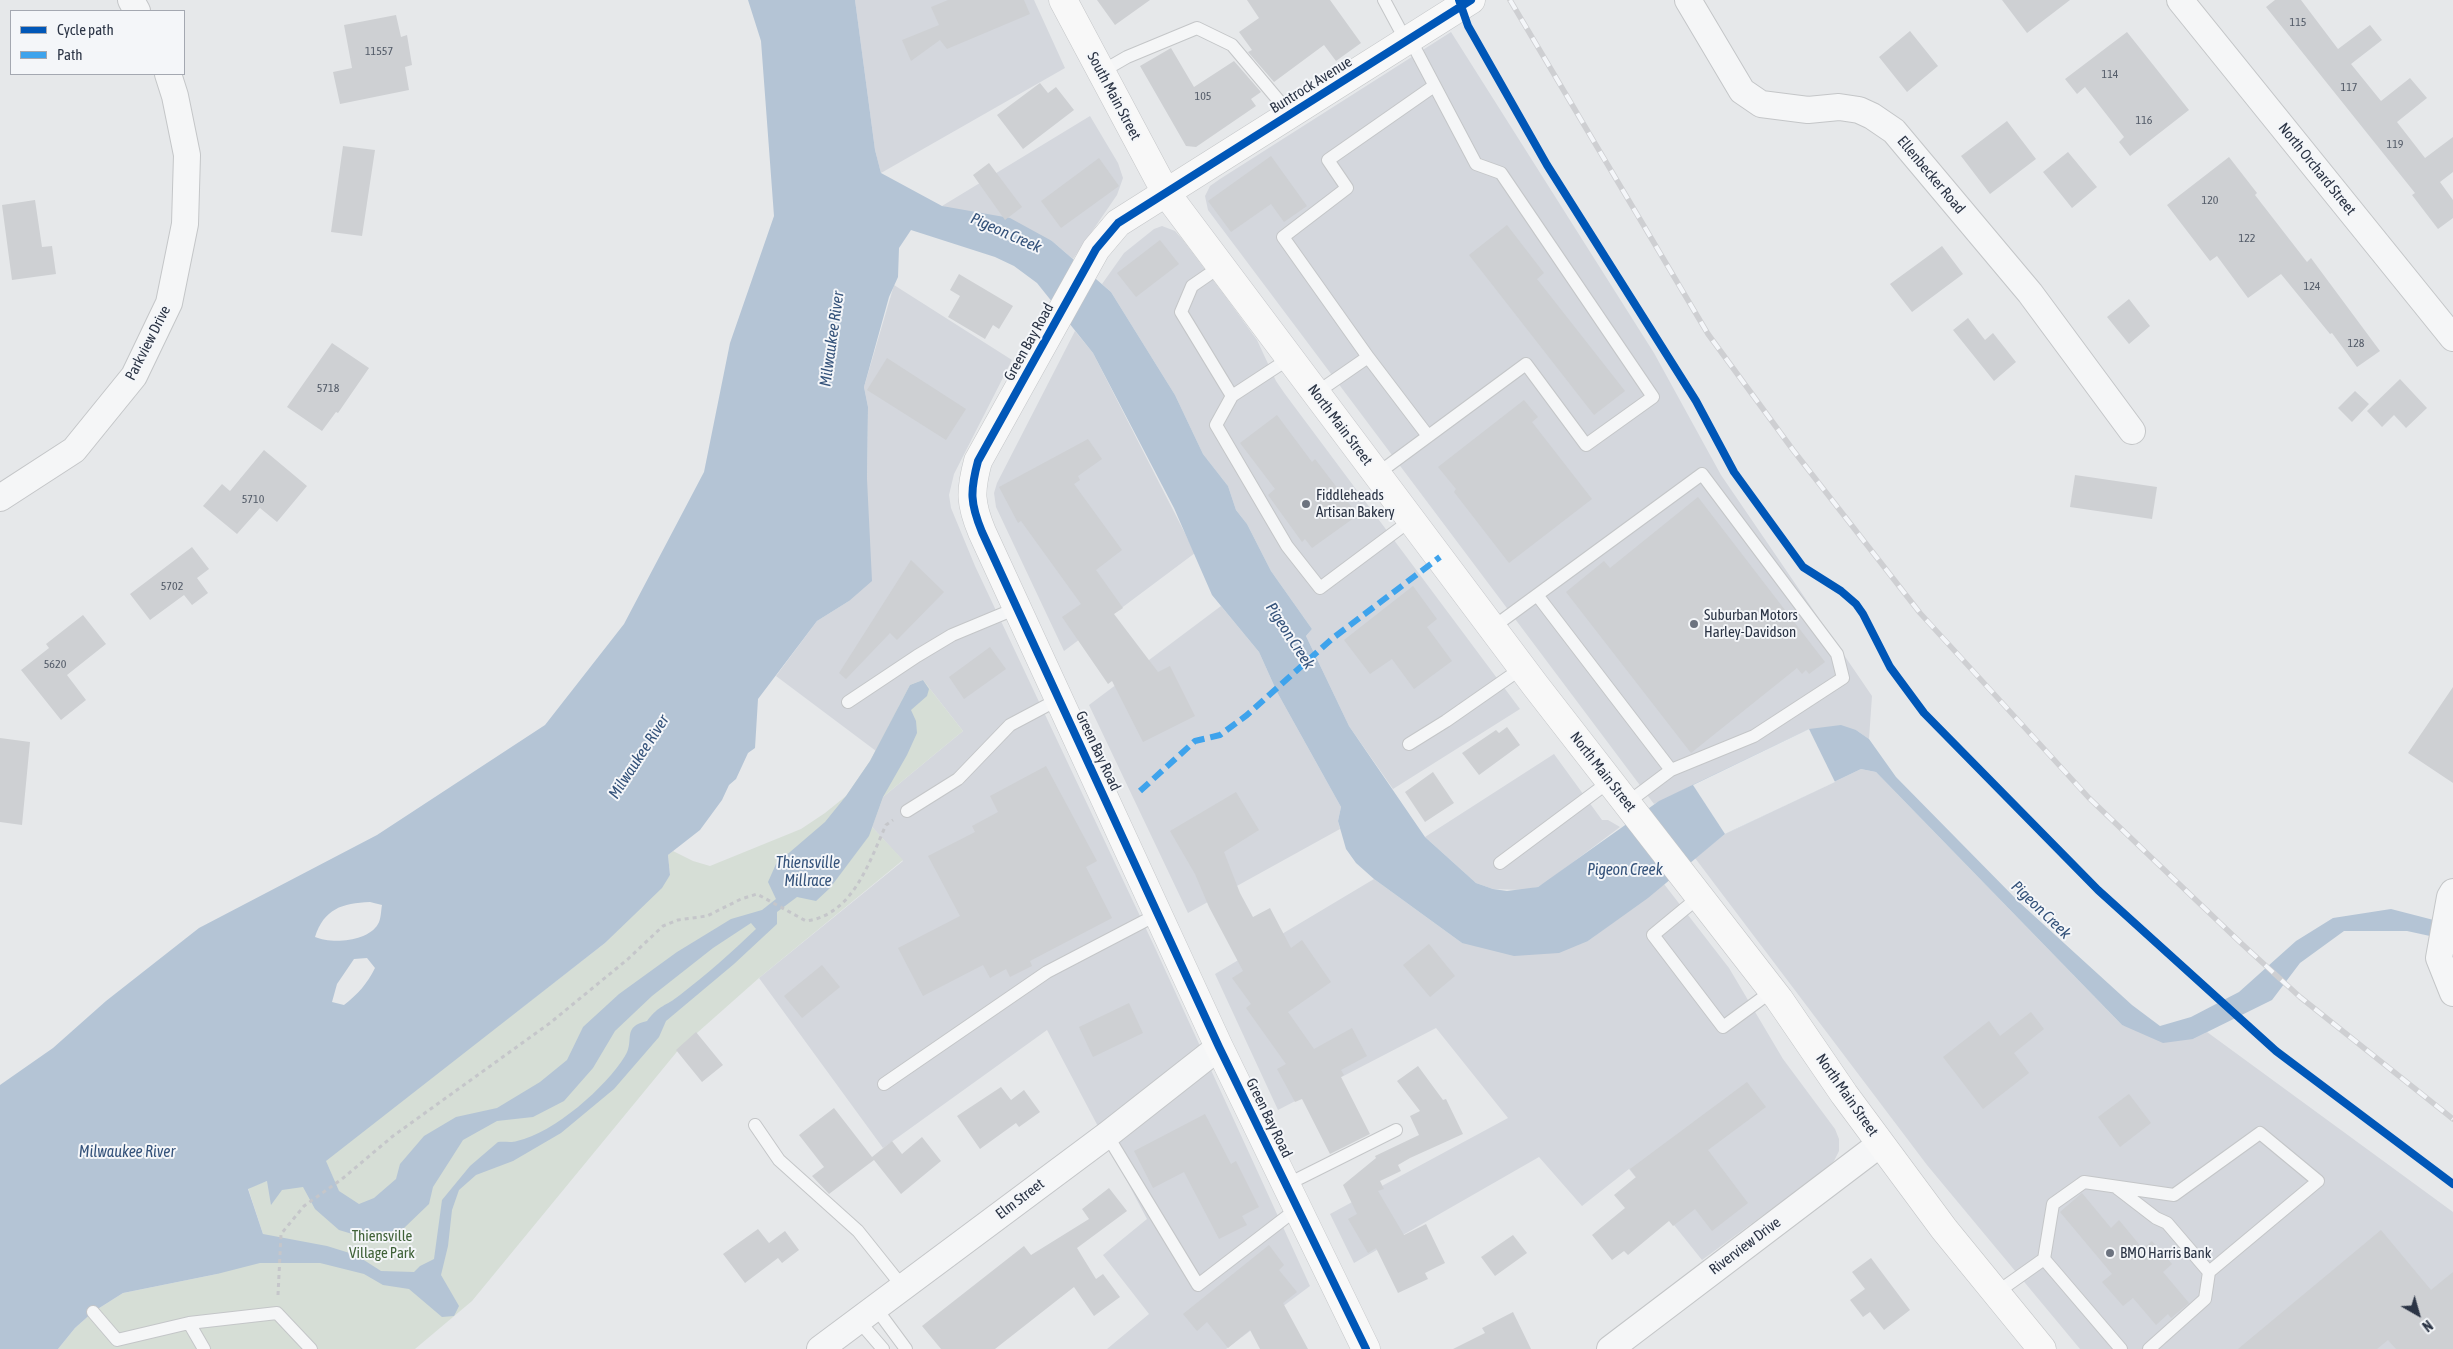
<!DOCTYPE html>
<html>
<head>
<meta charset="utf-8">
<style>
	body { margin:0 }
	#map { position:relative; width:2453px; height:1349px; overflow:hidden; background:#e6e8ea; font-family:"Asap Condensed",sans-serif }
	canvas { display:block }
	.legend { position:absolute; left:10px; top:10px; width:175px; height:65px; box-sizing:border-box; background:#f4f6f9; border:1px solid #a4a8b1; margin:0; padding:6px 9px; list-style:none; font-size:15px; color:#2b3445 }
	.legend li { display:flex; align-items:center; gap:10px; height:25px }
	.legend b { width:25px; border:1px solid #a4a8b1 }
	.north { position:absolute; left:2393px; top:1289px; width:50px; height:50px; -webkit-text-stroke:4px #f4f6f9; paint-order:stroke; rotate:142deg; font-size:14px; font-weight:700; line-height:20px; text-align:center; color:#2b3445 }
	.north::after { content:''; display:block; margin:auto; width:18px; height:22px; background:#2b3445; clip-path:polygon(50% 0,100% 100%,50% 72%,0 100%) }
</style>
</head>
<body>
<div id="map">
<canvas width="2453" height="1349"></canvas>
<ul class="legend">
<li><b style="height:6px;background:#0057b8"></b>Cycle path</li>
<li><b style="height:6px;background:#3ea3ec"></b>Path</li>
</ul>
<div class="north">N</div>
</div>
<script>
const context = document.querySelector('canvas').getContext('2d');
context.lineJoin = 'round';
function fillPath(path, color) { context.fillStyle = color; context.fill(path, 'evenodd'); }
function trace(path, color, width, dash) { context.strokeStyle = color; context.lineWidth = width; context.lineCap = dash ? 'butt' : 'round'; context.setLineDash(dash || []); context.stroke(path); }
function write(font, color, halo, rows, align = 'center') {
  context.font = font + ' "Asap Condensed",sans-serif'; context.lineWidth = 4; context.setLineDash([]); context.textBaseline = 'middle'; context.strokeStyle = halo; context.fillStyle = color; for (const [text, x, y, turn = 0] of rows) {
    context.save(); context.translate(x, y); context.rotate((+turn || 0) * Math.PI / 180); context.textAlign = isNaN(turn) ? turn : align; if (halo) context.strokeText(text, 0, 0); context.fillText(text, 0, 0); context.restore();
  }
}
fillPath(new Path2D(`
	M 855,0 L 1034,0 L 1065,68 L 881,173 L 875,150 Z
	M 1451,32 L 1654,353 L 1721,475 L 1872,696 L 1869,739 L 1856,730 L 1809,729 L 1654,804 L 1208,210 L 1205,196 L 1210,186 L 1220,179 Z
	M 1090,116 L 1118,163 L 1123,178 L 1117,195 L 1073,259 L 1052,241 L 942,206 Z
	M 1162,226 L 1175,231 L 1183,240 L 1225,296 L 1257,340 L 1276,381 L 1285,394 L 1520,709 L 1393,789 L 1349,726 L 1306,636 L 1312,629 L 1271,571 L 1247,524 L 1236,510 L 1228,486 L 1203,454 L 1175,395 L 1111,292 L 1102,284 L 1124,253 L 1154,229 Z
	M 894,285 L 1012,360 L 954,474 L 949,495 L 951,508 L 975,566 L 1156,950 L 1310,1286 L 1226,1349 L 1107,1349 L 1149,1314 L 1103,1255 L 1147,1219 L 1047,1030 L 883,1148 L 759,978 L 903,861 L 872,827 L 883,797 L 963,731 L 923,680 L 910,685 L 876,751 L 776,676 L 817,621 L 849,601 L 867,479 L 868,407 L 864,387 Z
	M 1075,331 L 1093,353 L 1195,553 L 1064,651 L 996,507 L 994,493 L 997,483 Z
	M 1221,606 L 1259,652 L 1277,692 L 1341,807 L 1338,821 L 1340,829 L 1188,913 L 1089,705 Z
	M 1554,754 L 1602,820 L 1608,820 L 1620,827 L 1548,881 L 1538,887 L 1523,890 L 1493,889 L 1476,883 L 1425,837 Z
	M 1861,769 L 1876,772 L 2122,1025 L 2193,1039 L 2207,1032 L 2453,1212 L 2453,1349 L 2080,1349 L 1927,1165 L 1695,858 L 1725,834 Z
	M 1374,879 L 1462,943 L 1588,941 L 1664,884 L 1729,968 L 1783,1059 L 1835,1129 L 1839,1139 L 1839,1151 L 1834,1161 L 1826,1169 L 1702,1260 L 1629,1169 L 1582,1206 L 1539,1157 L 1354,1263 L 1330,1214 L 1508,1118 L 1436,1028 L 1278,1110 L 1215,974 Z`), '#d4d7dd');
fillPath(new Path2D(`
	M 923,680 L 963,731 L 883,797 L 872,827 L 903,860 L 759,978 L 680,1048 L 472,1301 L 415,1349 L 58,1349 L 75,1328 L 93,1312 L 123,1293 L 217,1274 L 263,1234 L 248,1188 L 267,1181 L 491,1031 L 605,943 L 670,875 L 668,855 L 673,851 L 693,861 L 710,866 L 801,829 L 825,813 L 846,796 L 870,761 L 910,685 Z`), '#d6ded6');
fillPath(new Path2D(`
	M 748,0 L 855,0 L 875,150 L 881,173 L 942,206 L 1010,218 L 1052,241 L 1111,292 L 1175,395 L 1203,454 L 1228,486 L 1236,510 L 1247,524 L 1271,571 L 1312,629 L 1306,636 L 1349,726 L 1425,837 L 1476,883 L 1493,889 L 1507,891 L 1538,887 L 1659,801 L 1809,729 L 1841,725 L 1856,730 L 1869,739 L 1896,777 L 2020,903 L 2132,1005 L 2160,1026 L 2191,1017 L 2239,992 L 2296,941 L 2333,918 L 2391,909 L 2453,925 L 2453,941 L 2407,931 L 2344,931 L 2300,963 L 2272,1000 L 2193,1039 L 2163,1043 L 2122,1025 L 1876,772 L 1861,769 L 1725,834 L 1648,898 L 1588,941 L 1559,953 L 1514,956 L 1462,943 L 1374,879 L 1356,863 L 1346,849 L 1338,821 L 1341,807 L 1277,692 L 1259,652 L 1212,595 L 1174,508 L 1093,353 L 1037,283 L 1014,266 L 995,257 L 911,230 L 899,248 L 898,277 L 889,297 L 864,387 L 868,407 L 867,479 L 872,581 L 849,601 L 817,621 L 758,699 L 755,748 L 748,753 L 736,779 L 729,785 L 722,800 L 700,830 L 668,855 L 670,875 L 662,888 L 605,943 L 326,1161 L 339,1191 L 359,1204 L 374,1198 L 396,1179 L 400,1164 L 424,1136 L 456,1117 L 497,1108 L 540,1082 L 567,1060 L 583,1027 L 619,994 L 677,952 L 731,919 L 762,910 L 776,899 L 768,882 L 776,864 L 825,822 L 846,796 L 870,761 L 910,685 L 923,680 L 929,689 L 927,696 L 911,710 L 916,721 L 917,733 L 907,755 L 883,797 L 869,836 L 830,888 L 816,901 L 797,897 L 777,912 L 777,924 L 734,964 L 666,1021 L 659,1037 L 614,1089 L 561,1133 L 513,1161 L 476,1175 L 459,1190 L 452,1210 L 448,1246 L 441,1275 L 459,1306 L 454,1316 L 442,1317 L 409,1289 L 383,1285 L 364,1274 L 320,1263 L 260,1263 L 217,1274 L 123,1293 L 93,1312 L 75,1328 L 58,1349 L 0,1349 L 0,1085 L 53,1048 L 106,1001 L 199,928 L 377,835 L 545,725 L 624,624 L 704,472 L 730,343 L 774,216 L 761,41 ZM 370,902 L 382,905 C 381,910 381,920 378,924 C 368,942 331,944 315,937 C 324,909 342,903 370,902 ZM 751,923 L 756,929 C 732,952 706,975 680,995 C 665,1007 660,1004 647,1021 C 621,1027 635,1040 625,1056 C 606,1087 554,1133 517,1141 C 511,1143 504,1141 498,1142 L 470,1166 L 442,1200 L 434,1259 L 420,1266 L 414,1272 L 381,1271 L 356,1255 L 327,1246 L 263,1234 L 248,1189 L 267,1181 L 271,1205 L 282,1190 L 303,1187 L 315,1209 L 339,1230 L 369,1239 L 404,1228 L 429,1204 L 433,1187 L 463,1140 L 497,1121 L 533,1117 L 564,1101 L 593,1068 L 615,1031 L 652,996 L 713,948 ZM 367,958 L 375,968 C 367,984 358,994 344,1005 L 332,1002 L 337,984 L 354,959 Z`), '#b4c4d5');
fillPath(new Path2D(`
	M 1809,729 L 1835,782 L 1725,834 L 1693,785 Z`), '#e6e8ea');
fillPath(new Path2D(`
	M 948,0 L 1024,0 L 1030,14 L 947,49 L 940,40 L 911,61 L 902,40 L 939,25 L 931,7 Z
	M 1097,0 L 1150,0 L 1115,25 Z
	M 1247,0 L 1330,0 L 1361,43 L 1336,61 L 1324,45 L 1274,82 L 1248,52 L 1252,50 L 1239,32 L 1259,18 Z
	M 2002,0 L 2070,0 L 2027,33 Z
	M 2275,0 L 2301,0 L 2338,49 L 2370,25 L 2382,40 L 2351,64 L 2381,101 L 2410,78 L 2427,98 L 2397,122 L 2425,158 L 2453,137 L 2453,172 L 2440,182 L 2453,200 L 2453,218 L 2438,229 L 2412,195 L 2415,193 L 2266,7 Z
	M 396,15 L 401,37 L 407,35 L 412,65 L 405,67 L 409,90 L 340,104 L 333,72 L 352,68 L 344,25 Z
	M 1910,31 L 1938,66 L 1907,92 L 1879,57 Z
	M 2127,32 L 2189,110 L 2130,156 L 2119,142 L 2124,137 L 2085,87 L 2077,94 L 2065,79 Z
	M 1171,48 L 1194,87 L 1234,61 L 1261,92 L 1251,99 L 1256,106 L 1196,147 L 1186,146 L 1140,66 Z
	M 1040,83 L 1048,93 L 1056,87 L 1074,110 L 1023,149 L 997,115 Z
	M 2007,121 L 2036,159 L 1990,194 L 1961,156 Z
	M 343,146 L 375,150 L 362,236 L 331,232 Z
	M 2068,152 L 2097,187 L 2072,208 L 2043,172 Z
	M 1271,156 L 1307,206 L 1284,222 L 1271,204 L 1231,232 L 1208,201 Z
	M 2229,157 L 2257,193 L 2255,195 L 2307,262 L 2311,258 L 2380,351 L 2357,367 L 2332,333 L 2330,334 L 2281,274 L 2248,298 L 2217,256 L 2210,261 L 2167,205 Z
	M 1099,158 L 1119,186 L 1061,228 L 1041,201 Z
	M 989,163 L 1022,207 L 1005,220 L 973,175 Z
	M 35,200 L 42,247 L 52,246 L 56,274 L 12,280 L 2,205 Z
	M 1507,225 L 1544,273 L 1537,279 L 1625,391 L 1594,415 L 1469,255 Z
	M 1160,240 L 1179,264 L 1136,297 L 1117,273 Z
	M 1942,246 L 1963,274 L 1912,312 L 1890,284 Z
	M 959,274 L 1013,306 L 999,329 L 993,325 L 985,339 L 948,317 L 960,296 L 950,290 Z
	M 2129,299 L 2150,326 L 2129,344 L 2107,317 Z
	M 1968,318 L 1985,340 L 1993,333 L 2016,362 L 1994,381 L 1953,330 Z
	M 332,343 L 369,368 L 338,413 L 336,412 L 322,431 L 287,407 Z
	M 887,358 L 966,409 L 946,440 L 867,390 Z
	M 2400,379 L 2427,408 L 2406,428 L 2394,415 L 2382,427 L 2367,411 Z
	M 2355,391 L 2369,404 L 2352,422 L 2338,408 Z
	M 1524,400 L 1538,417 L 1532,422 L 1592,499 L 1509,563 L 1454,492 L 1456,489 L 1438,467 Z
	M 1277,415 L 1312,462 L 1315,459 L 1358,515 L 1312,548 L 1305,539 L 1302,542 L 1268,495 L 1275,489 L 1240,443 Z
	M 1088,439 L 1102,459 L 1078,476 L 1080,480 L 1074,484 L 1122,550 L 1096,570 L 1123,608 L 1114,614 L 1158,672 L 1170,666 L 1195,716 L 1143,742 L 1112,681 L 1108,684 L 1062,617 L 1081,604 L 1021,521 L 1018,523 L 999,487 Z
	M 264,450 L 307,486 L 277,522 L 260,508 L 237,534 L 203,506 L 222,484 L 230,491 Z
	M 2075,475 L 2157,487 L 2152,519 L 2070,507 Z
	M 1698,497 L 1825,662 L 1809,674 L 1806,670 L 1802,674 L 1797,668 L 1691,753 L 1566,592 L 1604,561 L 1610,568 Z
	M 192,547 L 209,569 L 197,578 L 208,593 L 192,605 L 184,595 L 150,620 L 130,594 Z
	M 911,560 L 944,592 L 897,640 L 890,633 L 846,679 L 839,673 Z
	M 1413,586 L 1437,619 L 1427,627 L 1452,661 L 1414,689 L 1392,659 L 1370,674 L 1344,640 Z
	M 83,615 L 106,644 L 67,675 L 86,700 L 61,720 L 21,670 L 49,648 L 46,644 Z
	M 990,647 L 1006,669 L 964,699 L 949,677 Z
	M 2453,687 L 2453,783 L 2408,753 Z
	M 1507,727 L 1520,745 L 1479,775 L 1462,753 L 1496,730 L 1499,733 Z
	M 0,738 L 30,742 L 22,825 L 0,822 Z
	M 1046,766 L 1097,861 L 1086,867 L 1112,918 L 1030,961 L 1032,966 L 1010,977 L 1006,969 L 990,978 L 983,965 L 923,996 L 898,948 L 960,916 L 928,856 L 975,832 L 972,826 L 998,812 L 990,796 Z
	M 1433,772 L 1454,803 L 1425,822 L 1405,792 Z
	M 1236,792 L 1259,830 L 1224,852 L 1240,893 L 1253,917 L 1270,908 L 1291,948 L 1302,940 L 1331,982 L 1288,1012 L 1314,1049 L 1352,1028 L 1367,1056 L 1341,1070 L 1344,1075 L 1341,1077 L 1370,1134 L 1330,1154 L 1302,1099 L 1295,1102 L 1277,1069 L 1286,1064 L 1246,1008 L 1251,1004 L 1232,978 L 1243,971 L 1209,907 L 1195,874 L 1170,831 Z
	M 1429,944 L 1455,976 L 1430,997 L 1403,965 Z
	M 822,965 L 840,987 L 802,1018 L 784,996 Z
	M 1129,1003 L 1143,1033 L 1093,1057 L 1079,1027 Z
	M 2031,1012 L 2044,1029 L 2014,1053 L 2029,1073 L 1983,1109 L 1943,1057 L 1989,1021 L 2000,1036 Z
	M 696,1032 L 723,1065 L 702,1082 L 676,1050 Z
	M 1418,1066 L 1443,1100 L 1446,1099 L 1463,1134 L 1410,1158 L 1398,1165 L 1401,1171 L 1380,1181 L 1384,1189 L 1378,1191 L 1404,1235 L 1426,1224 L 1445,1263 L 1425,1273 L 1428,1279 L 1398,1293 L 1376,1248 L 1368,1253 L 1348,1219 L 1357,1214 L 1343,1185 L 1376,1158 L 1375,1156 L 1419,1135 L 1410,1116 L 1420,1111 L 1397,1081 Z
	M 1747,1082 L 1766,1107 L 1708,1150 L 1748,1203 L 1712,1231 L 1695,1209 L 1673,1226 L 1669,1221 L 1628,1255 L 1624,1251 L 1612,1260 L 1592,1235 L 1625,1208 L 1614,1195 L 1636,1177 L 1630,1169 Z
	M 1001,1087 L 1011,1100 L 1024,1090 L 1040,1112 L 1019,1127 L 1016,1123 L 980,1149 L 957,1116 Z
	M 2129,1094 L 2151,1123 L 2120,1147 L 2098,1117 Z
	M 834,1108 L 872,1157 L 892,1141 L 902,1154 L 922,1137 L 941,1161 L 901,1194 L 874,1160 L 829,1194 L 812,1176 L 824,1167 L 799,1135 Z
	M 1205,1114 L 1231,1164 L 1236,1161 L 1259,1207 L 1242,1216 L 1247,1225 L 1219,1239 L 1184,1172 L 1153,1188 L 1134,1151 Z
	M 1109,1188 L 1127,1211 L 1077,1248 L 1096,1279 L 1103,1274 L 1120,1297 L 1094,1316 L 1074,1287 L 995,1349 L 941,1349 L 922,1326 L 1024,1246 L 1031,1255 L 1089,1219 L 1082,1209 Z
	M 2082,1193 L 2111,1228 L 2119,1220 L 2143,1249 L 2152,1241 L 2172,1264 L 2163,1272 L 2189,1303 L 2171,1318 L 2168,1314 L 2156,1325 L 2133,1298 L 2123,1306 L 2102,1282 L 2112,1274 L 2060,1212 Z
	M 758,1229 L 769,1243 L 785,1231 L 799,1250 L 782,1263 L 778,1258 L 745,1283 L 723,1254 Z
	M 2381,1230 L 2431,1290 L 2453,1272 L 2453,1349 L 2396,1349 L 2388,1340 L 2377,1349 L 2238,1349 Z
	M 1513,1235 L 1527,1253 L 1495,1276 L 1481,1257 Z
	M 1269,1245 L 1284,1265 L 1279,1270 L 1297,1292 L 1283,1303 L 1308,1349 L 1260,1349 L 1250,1330 L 1228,1348 L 1207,1322 L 1197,1331 L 1183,1314 Z
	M 1871,1258 L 1910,1310 L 1884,1330 L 1870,1312 L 1863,1317 L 1850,1300 L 1865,1289 L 1852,1272 Z
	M 1513,1312 L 1531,1349 L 1453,1349 L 1485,1333 L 1482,1328 Z`), '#ced0d3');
const lane = new Path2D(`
	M 1384,0 L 1406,41
	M 1101,72 L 1127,57 L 1197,28 L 1232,45 L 1290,114
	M 1221,266 L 1192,286 L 1181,312 L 1232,396
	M 1368,357 L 1283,237 L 1347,188 L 1328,160 L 1434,86
	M 1290,358 L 1232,396 L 1216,425 L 1287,546 L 1320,588 L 1411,520
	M 1316,393 L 1368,357 L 1428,436
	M 1377,474 L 1526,364 L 1586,445 L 1653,397 L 1501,173 L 1476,164 L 1410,39
	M 1537,595 L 1671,770
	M 1492,628 L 1702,474 L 1837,654 L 1843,678 L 1754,736 L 1671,770 L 1627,803
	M 848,702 L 917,656 L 952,635 L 1017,608
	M 1409,744 L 1446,721 L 1522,668
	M 907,811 L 958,779 L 1010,725 L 1059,699
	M 1500,863 L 1610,781
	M 1699,897 L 1653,935 L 1723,1027 L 1772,991
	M 884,1084 L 1047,972 L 1158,914
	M 755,1125 L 779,1160 L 858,1231 L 902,1286
	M 1107,1135 L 1198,1285 L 1298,1208
	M 1286,1185 L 1396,1130
	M 2117,1188 L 2156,1218 L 2167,1223 L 2209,1272
	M 2044,1259 L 2121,1349
	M 1996,1293 L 2044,1259 L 2053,1204 L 2084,1182 L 2174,1195 L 2260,1133 L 2318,1181 L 2209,1272 L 2205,1299 L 2149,1349
	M 875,1307 L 906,1349
	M 93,1312 L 117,1340 L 189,1323 L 204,1349
	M 858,1320 L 883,1349
	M 189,1323 L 277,1313 L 311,1349`);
const street = new Path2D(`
	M 131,0 L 137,11
	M 1688,0 L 1742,91 L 1761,104 L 1808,110 L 1839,107 L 1859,110 L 1872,116 L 1894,131 L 2030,293 L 2132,431
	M 2180,0 L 2453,338
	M 0,498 L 74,450 L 134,376 L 169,303 L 185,224 L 187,155 L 175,96 L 168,74
	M 2453,892 L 2450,897 L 2439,958 L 2453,993
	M 820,1349 L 1107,1135 L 1219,1047
	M 1610,1349 L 1880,1144`);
const secondary = new Path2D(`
	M 1063,0 L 1166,193 L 1535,685 L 1779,999 L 1844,1094 L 1944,1229 L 2042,1349
	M 1366,1349 L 1219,1047 L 982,532 C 970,503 970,491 978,461 L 1096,249 L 1118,223 L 1471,0`);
trace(lane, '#c4c6c8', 14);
trace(street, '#c4c6c8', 28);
trace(secondary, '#c4c6c8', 29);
trace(new Path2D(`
	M 278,1295 L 281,1234 L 304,1206 L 342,1179 L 393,1136 L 550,1023 L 628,959 L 663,926 L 678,920 L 707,916 L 741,899 L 757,894 L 806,921 C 853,915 869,862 886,825 L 893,820`), '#c5c6ca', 3, [4, 4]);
trace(lane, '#f5f6f7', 12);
trace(street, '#f5f6f7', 26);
trace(secondary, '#f8f8f8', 28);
const rail = new Path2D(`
	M 1510,0 L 1708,334 L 1793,450 L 1920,613 L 2089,798 L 2242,944 L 2300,997 L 2453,1119`);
trace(rail, '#cecfd2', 5.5);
trace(rail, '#f4f6f9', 4, [11]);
trace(new Path2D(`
	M 1140,791 L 1195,741 L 1220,735 L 1247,715 L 1333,638 L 1440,557`), '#3ea3ec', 6, [12, 6]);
trace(new Path2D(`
	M 1459,0 L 1468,26 L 1547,165 L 1696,401 L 1734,472 L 1803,567 L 1841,591 L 1856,604 L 1863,614 L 1890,667 L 1924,713 L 2098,890 L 2276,1051 L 2453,1184
	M 1366,1349 L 1219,1047 L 982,532 C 970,503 970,491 978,461 L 1096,249 L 1118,223 L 1471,0`), '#0057b8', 8);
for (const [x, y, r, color] of [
	[1306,504,5,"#6c737f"],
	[1694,624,5,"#6c737f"],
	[2110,1253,5,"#6c737f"]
]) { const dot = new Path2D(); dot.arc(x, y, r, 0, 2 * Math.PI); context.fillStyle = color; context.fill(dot); trace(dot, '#f4f6f9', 2); }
write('12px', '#545c69', null, [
	["115",2298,22],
	["11557",379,51],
	["114",2110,74],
	["117",2349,87],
	["105",1203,96],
	["116",2144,120],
	["119",2395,144],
	["120",2210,200],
	["122",2247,238],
	["124",2312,286],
	["128",2356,343],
	["5718",328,388],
	["5710",253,499],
	["5702",172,586],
	["5620",55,664]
]);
write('15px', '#2b3445', '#f4f6f9', [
	["Buntrock Avenue",1311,85,-32],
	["South Main Street",1114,96,62],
	["North Orchard Street",2317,169,51],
	["Ellenbecker Road",1931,175,50],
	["Green Bay Road",1029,342,-61],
	["Parkview Drive",148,343,-63],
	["North Main Street",1340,425,53],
	["Green Bay Road",1098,751,65],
	["North Main Street",1603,772,52],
	["North Main Street",1847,1095,55],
	["Green Bay Road",1269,1118,64],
	["Elm Street",1020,1199,-37],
	["Riverview Drive",1745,1246,-37]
]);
write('15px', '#2b3445', '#f4f6f9', [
	["Fiddleheads",1316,495],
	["Artisan Bakery",1316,512],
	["Suburban Motors",1704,615],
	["Harley-Davidson",1704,632],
	["BMO Harris Bank",2120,1253]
], 'left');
write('15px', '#3f6138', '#f4f6f9', [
	["Thiensville",382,1236],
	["Village Park",382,1253]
]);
write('italic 16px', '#34527a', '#f4f6f9', [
	["Pigeon Creek",1006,233,24],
	["Milwaukee River",832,339,-82],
	["Pigeon Creek",1290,636,57],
	["Milwaukee River",639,757,-57],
	["Thiensville",808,863],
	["Millrace",808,881],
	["Pigeon Creek",1625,870],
	["Pigeon Creek",2041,910,44],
	["Milwaukee River",127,1152]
]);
</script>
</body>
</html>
